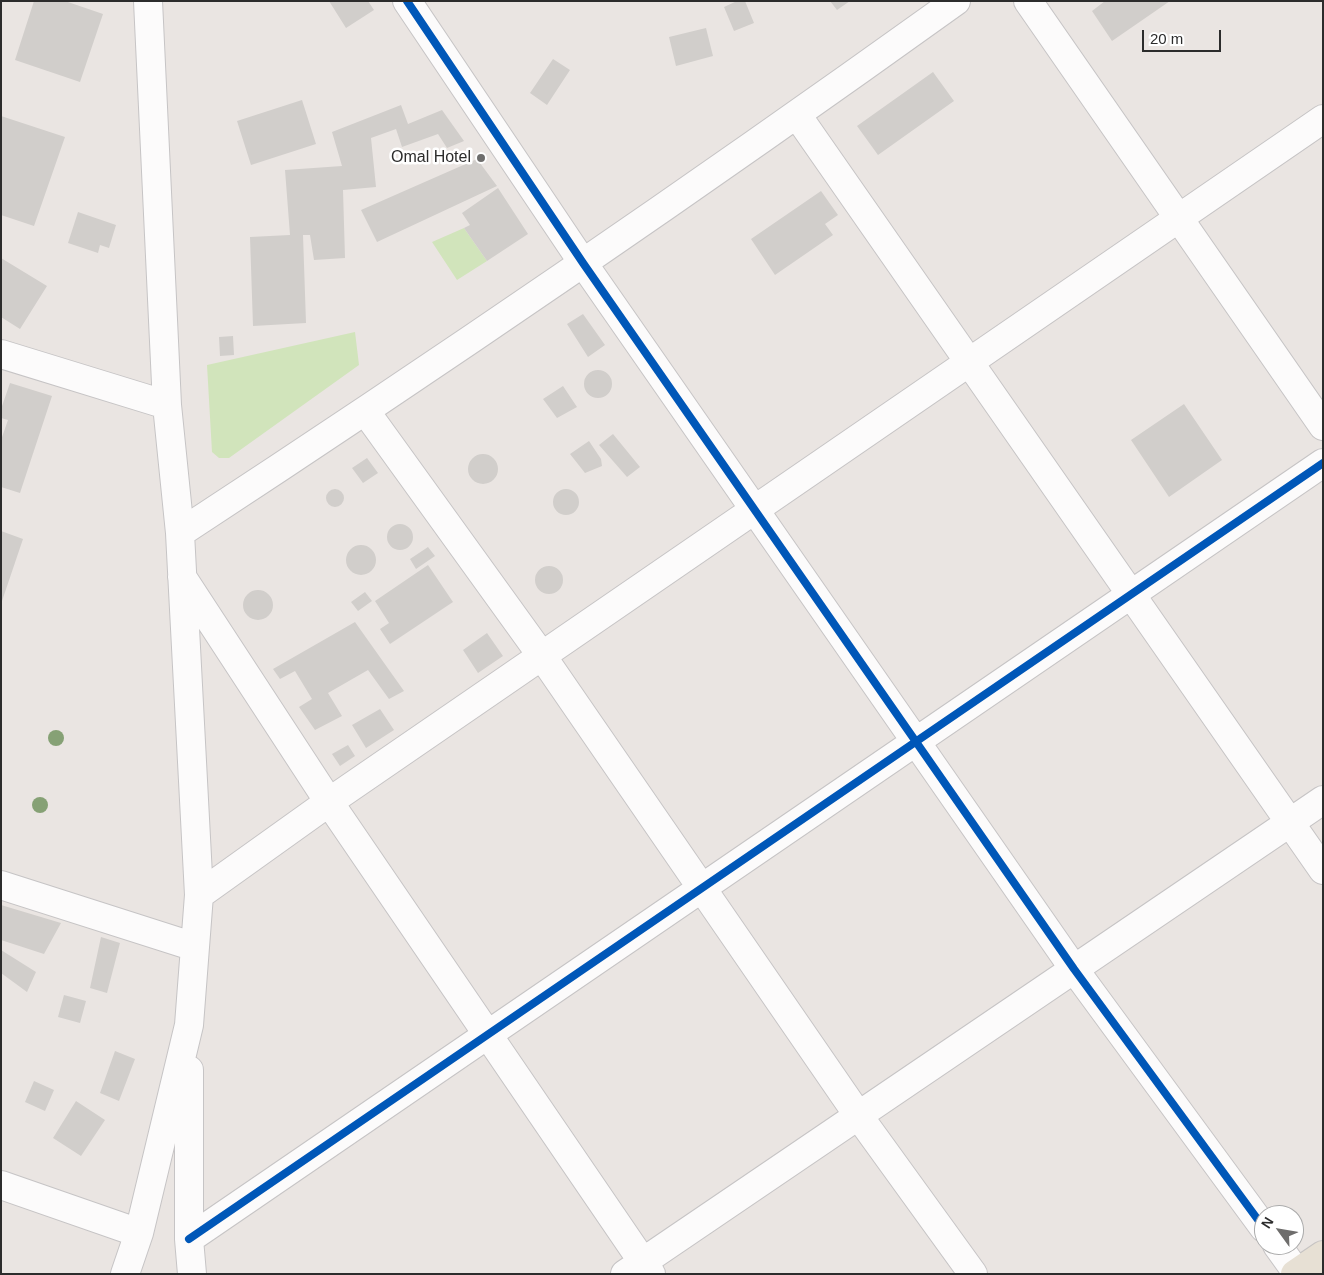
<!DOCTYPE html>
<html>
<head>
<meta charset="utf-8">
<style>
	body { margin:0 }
	#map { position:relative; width:1324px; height:1275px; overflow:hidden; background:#eae5e2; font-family:Arial,sans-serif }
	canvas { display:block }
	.frame { position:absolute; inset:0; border:2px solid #2c2c2c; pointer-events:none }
	.north { position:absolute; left:1254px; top:1205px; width:50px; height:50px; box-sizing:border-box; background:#fff; border:1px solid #ababab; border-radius:50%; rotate:302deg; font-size:14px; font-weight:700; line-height:20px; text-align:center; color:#2c2c2c }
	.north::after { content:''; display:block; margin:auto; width:18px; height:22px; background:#6e6d6c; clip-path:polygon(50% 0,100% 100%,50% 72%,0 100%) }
	.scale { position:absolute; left:1142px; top:30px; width:79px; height:22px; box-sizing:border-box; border:2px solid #2c2c2c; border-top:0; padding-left:6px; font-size:15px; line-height:18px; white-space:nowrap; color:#2c2c2c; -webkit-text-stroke:4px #fff; paint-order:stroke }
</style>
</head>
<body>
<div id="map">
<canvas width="1324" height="1275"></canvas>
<div class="frame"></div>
<div class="north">N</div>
<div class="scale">20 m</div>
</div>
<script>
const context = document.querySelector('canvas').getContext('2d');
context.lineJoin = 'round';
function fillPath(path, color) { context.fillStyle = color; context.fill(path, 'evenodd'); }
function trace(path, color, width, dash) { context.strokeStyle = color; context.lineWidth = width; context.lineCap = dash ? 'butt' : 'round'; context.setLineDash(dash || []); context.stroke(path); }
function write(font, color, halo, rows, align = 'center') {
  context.font = font + ' Arial,sans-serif'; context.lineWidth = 5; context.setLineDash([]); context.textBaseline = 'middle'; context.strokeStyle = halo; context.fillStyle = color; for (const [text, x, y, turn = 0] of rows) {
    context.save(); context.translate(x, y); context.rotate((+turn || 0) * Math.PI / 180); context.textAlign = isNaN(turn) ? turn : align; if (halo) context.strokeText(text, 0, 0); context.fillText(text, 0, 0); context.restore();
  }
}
fillPath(new Path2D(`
	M 464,228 L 487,261 L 457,280 L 432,242 Z
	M 355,332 L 359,365 L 229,458 L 219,458 L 212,452 L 207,365 Z`), '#d1e4bb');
fillPath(new Path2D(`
	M 34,1 L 65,1 L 103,14 L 80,82 L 15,60 Z
	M 329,1 L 368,1 L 374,10 L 346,28 Z
	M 737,1 L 745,1 L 754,23 L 734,31 L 724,7 Z
	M 830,1 L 850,1 L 837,10 Z
	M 1105,1 L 1170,1 L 1112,41 L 1092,11 Z
	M 706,28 L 713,56 L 676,66 L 669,37 Z
	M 553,59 L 570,70 L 547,105 L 530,93 Z
	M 933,72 L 954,101 L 878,155 L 857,126 Z
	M 302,100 L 316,144 L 251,165 L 237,121 Z
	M 401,105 L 408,124 L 442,110 L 464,141 L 447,148 L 438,134 L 402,147 L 396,129 L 371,138 L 376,187 L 343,190 L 345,258 L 314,260 L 310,235 L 303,235 L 306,323 L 253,326 L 250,237 L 290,235 L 285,170 L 342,166 L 332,132 Z
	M 1,116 L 65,137 L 34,226 L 1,215 Z
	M 477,159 L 497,186 L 377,242 L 361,210 Z
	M 498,188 L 528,234 L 487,261 L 464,228 L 470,225 L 462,213 Z
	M 821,191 L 838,215 L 825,224 L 833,235 L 775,275 L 751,239 Z
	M 78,212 L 116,225 L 109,248 L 100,245 L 98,253 L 68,243 Z
	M 1,258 L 47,286 L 20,329 L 1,317 Z
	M 583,314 L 605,345 L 588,357 L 567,324 Z
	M 233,336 L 234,355 L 220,356 L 219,337 Z
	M584 384a14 14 0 1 1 28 0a14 14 0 1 1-28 0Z
	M 10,383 L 52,396 L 20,493 L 1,487 L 1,440 L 8,420 L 1,418 L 1,409 Z
	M 563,386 L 577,407 L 557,418 L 543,399 Z
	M 1184,404 L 1222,460 L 1169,497 L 1131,440 Z
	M 613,434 L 640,467 L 627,477 L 599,445 Z
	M 589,441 L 601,459 L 602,466 L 585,473 L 570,454 Z
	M468 469a15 15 0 1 1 30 0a15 15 0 1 1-30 0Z
	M 367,458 L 378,473 L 363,483 L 352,468 Z
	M326 498a9 9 0 1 1 18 0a9 9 0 1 1-18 0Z
	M553 502a13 13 0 1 1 26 0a13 13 0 1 1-26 0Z
	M387 537a13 13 0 1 1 26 0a13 13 0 1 1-26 0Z
	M 1,531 L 23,539 L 2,601 L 1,601 Z
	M346 560a15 15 0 1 1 30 0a15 15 0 1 1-30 0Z
	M 428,547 L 435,556 L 416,569 L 410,559 Z
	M 428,565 L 453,602 L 390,644 L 380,629 L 389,623 L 375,601 Z
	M535 580a14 14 0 1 1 28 0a14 14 0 1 1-28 0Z
	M243 605a15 15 0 1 1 30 0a15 15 0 1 1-30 0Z
	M 365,592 L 372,601 L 358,611 L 351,602 Z
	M 355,622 L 404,691 L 389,699 L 368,670 L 328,693 L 342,716 L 315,730 L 299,707 L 312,699 L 295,671 L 280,679 L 273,669 Z
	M 487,633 L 503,656 L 478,673 L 463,650 Z
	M 380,709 L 394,730 L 366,748 L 352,725 Z
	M 348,745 L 355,756 L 340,766 L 332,754 Z
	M 1,905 L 61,923 L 44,954 L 1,940 Z
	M 101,937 L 120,943 L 107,993 L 90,988 Z
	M 1,950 L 36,972 L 27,992 L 1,973 Z
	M 64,995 L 86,1001 L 80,1023 L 58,1017 Z
	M 115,1051 L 135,1059 L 119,1101 L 100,1093 Z
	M 34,1081 L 54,1090 L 45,1111 L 25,1102 Z
	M 76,1101 L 105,1120 L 81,1156 L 53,1138 Z`), '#d1cecb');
const minor = new Path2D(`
	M 407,1 L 583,263 L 1074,969 L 1264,1228
	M 1028,1 L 1323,426
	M 797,115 L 1323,870
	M 1,354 L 167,405
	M 366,412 L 542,656 L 858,1115 L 973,1274
	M 180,533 C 443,361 701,184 956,1
	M 182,577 L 329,802 L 651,1274
	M 1,885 L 195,947
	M 199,895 L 329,802 L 1323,119
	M 189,1070 L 189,1239 L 192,1274
	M 1,1185 L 139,1233
	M 189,1239 L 1323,463
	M 1277,1245 L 1297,1273
	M 125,1274 L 139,1233 L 189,1025 L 199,895 L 180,533 L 167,405 L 148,1
	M 625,1274 L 1323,800`);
const major = new Path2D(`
	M 1295,1274 L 1323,1255`);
trace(minor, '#c6c4c5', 30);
trace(major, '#c6c3c2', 30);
trace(minor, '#fcfbfb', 28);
trace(major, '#e7e0d4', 28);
trace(new Path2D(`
	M 407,1 L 583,263 L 1074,969 L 1264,1228
	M 189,1239 L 1323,463`), '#0057b8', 8);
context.fillStyle = '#86a175';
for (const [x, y] of [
	[56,738],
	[40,805]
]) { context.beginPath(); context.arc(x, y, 8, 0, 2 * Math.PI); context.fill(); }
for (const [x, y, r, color] of [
	[481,158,5,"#6e6d6c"]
]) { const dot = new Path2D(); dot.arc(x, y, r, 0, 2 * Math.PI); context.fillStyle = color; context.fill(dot); trace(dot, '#fff', 2); }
write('16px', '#2c2c2c', '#fff', [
	["Omal Hotel",471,158]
], 'right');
</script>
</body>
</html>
